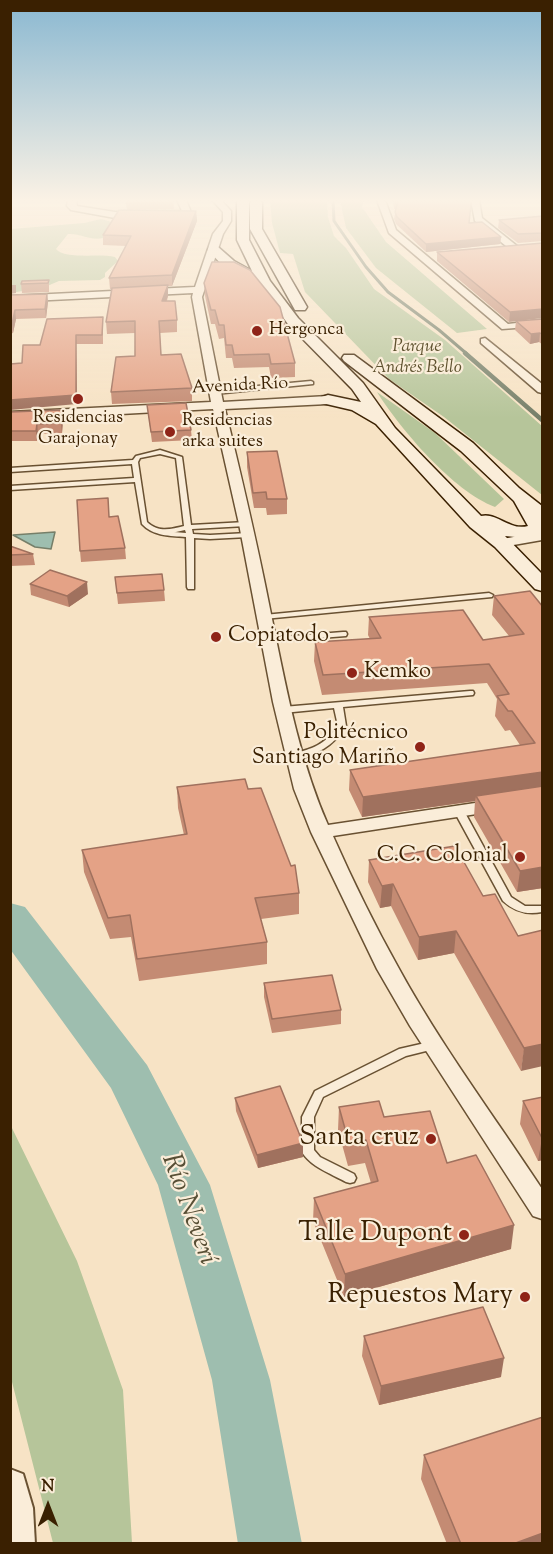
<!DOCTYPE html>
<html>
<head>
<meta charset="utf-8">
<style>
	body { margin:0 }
	#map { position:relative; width:553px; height:1554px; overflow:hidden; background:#f7e3c5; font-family:"Sorts Mill Goudy",serif }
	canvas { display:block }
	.frame { position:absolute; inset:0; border:12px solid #3a2001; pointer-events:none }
	.north { position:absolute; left:18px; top:1476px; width:60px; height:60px; -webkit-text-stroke:4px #faedd9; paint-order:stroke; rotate:0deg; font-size:16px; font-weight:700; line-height:24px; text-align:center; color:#3a2001 }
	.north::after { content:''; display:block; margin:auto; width:21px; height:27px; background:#3a2001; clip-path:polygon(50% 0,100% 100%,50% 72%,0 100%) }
</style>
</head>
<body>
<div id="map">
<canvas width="553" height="1554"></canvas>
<div class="frame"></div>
<div class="north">N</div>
</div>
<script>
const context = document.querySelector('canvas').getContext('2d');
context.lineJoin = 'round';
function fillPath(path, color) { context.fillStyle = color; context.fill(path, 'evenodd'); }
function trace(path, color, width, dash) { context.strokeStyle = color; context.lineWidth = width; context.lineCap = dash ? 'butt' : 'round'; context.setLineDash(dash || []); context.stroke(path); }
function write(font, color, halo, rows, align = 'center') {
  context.font = font + ' "Sorts Mill Goudy",serif'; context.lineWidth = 4.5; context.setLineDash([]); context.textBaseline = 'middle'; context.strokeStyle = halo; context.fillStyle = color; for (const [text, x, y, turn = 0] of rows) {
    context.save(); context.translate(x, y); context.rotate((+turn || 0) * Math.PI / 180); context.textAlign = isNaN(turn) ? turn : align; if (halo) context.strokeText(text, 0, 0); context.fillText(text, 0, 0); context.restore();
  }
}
fillPath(new Path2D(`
	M 270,200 L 327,200 L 328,217 L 334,236 L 346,248 L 374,289 L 445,340 L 542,426 L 542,495 L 444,417 L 389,379 L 305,292 L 293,254 L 280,253 L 272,223 Z
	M 340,200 L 364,200 L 362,207 L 386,242 L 487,329 L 457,333 L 376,268 L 346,228 Z
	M 101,219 L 109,221 L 111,223 L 103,238 C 90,241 81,233 68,234 L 56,249 C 65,260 100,253 115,257 L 118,261 L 105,273 L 105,277 L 100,280 L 59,281 L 45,287 L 11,293 L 11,229 L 84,223 Z
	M 377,392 L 435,433 L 504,499 L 495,507 C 453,491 401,430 377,392 Z
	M 10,1124 L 77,1261 L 123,1390 L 132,1543 L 53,1543 L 11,1378 Z`), '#b6c59a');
const water = new Path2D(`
	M 55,532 L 51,549 L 35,547 L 13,535 Z`);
fillPath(water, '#9ebeaf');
trace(water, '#767f69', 1.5);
trace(new Path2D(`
	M 333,200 L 334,221 L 366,267 L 388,292 L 439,330 L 467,354`), '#767f69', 3);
trace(new Path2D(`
	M 465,353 L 542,420`), '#767f69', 4.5);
fillPath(new Path2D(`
	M 10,903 L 25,907 L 147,1065 L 210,1185 L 270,1380 L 302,1544 L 238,1544 L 212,1380 L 158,1185 L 111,1088 L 10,949 Z`), '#9ebeaf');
const service = new Path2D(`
	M 311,381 L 313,382 L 313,384 L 215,394 L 212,392 L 215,390 Z
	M 160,450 L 182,457 L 191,525 L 246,522 L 249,524 L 246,526 L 192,529 L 193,534 L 210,535 L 248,533 L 252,535 L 248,537 L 210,539 L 194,538 L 194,589 L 188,589 L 187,587 L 186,537 C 170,536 153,536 142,524 L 135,482 L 10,490 L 10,486 L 134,478 L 132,464 L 10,472 L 10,468 L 133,460 L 136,456 ZM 160,454 L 176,458 L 184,526 C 171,529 159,533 147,522 L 138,462 L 140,458 ZM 185,530 L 186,533 L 174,532 L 176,532 Z
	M 489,593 L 493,595 L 492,597 L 264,619 L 260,617 L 264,615 Z
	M 343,632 L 346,632 L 347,634 L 346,636 L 268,642 L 264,640 L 268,638 Z
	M 470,691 L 473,691 L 474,693 L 473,695 L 343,707 L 346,726 C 331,748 320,753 294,759 L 290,756 L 291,754 C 313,749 324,745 338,726 L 334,708 L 283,713 L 279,710 L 283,707 Z
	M 459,808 L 464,811 L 511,897 L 525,906 L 542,906 L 542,912 C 527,915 515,912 503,901 L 454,811 Z
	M 434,1041 L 438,1042 L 440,1045 L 438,1048 L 406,1056 L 323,1097 L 314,1117 L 314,1150 L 320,1157 L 354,1174 L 356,1178 L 354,1182 L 350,1183 L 346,1182 C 330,1173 311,1167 302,1152 L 302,1117 L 315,1091 L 399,1049 Z`);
const minor = new Path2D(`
	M 68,200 L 76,200 L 77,206 L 115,212 L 182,211 L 177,200 L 186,200 L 191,212 L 184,217 L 115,218 L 71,210 L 67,206 Z
	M 212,200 L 221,200 L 231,211 L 231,221 L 223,234 L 202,297 L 223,402 L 328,396 L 334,400 L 328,404 L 225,409 C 241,475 257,542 270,609 C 285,682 298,757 328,825 L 542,793 L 542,804 L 333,836 C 353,881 374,924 398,967 C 440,1044 494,1116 542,1189 L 542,1219 L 533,1216 L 410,1026 L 377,969 L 311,832 L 294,789 L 273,702 L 239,524 L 213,409 L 10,420 L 10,412 L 211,402 L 192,297 L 193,293 L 10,302 L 10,296 L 195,287 L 213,234 L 223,221 L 223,212 Z
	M 377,200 L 385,200 L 396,230 L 508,324 L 542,320 L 542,326 L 502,329 L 389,233 Z
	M 471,200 L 479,200 L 482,218 L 517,246 L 517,250 L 511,250 L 475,221 Z
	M 485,338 L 542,384 L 542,393 L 538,392 L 481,343 L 481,339 Z
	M 542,532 L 542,540 L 502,547 L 495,543 L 502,539 Z`);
const tertiary = new Path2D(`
	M 10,1469 L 23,1474 L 33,1508 L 35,1544 L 10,1544 Z`);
const secondary = new Path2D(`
	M 237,200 L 249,200 L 249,240 L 270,281 L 298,318 L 363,383 L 395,428 L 481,516 C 497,512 509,531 528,526 L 514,501 L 461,451 L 344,361 L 342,358 L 344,355 L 354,355 L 473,443 L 519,488 L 542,506 L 542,533 L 525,538 L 505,536 L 542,574 L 542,591 L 535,589 L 495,547 L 470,527 L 376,424 L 352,410 L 322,403 L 320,400 L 322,397 L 328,395 L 361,402 L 352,389 L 288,324 L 257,282 L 224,267 L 208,250 L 210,247 L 218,247 L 234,261 L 252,271 L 237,240 Z
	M 252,200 L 260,201 L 262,203 L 262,229 L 307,307 L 305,310 L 295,310 L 250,229 L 250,203 Z`);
trace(service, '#695132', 3);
trace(minor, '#695132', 3);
trace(tertiary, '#695132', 4);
trace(secondary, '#3a2001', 3);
fillPath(service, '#faedd9');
fillPath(minor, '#faedd9');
fillPath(tertiary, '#faedd9');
fillPath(secondary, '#faedd9');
fillPath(new Path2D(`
	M 173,200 L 174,209 L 127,210 L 126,203 Z
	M 393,200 L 471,200 L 469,223 L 501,237 L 500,244 L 426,252 L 396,224 L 394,219 L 396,209 L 394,209 Z
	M 196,211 L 197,221 L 172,286 L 168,286 L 168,296 L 167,301 L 177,320 L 177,332 L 160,333 L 161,355 L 192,388 L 192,401 L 112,404 L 111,392 L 135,356 L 135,333 L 107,334 L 106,322 L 112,289 L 110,289 L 109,278 L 126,246 L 103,245 L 103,235 Z
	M 543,216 L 543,241 L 518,243 L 498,228 L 499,220 Z
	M 543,243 L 509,322 L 437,261 L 437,252 Z
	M 49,280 L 49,292 L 22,293 L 21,284 Z
	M 204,283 L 295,363 L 295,377 L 271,378 L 269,367 L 234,368 L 232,358 L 226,358 L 224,338 L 219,339 L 215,324 L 211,324 L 205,296 Z
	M 47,294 L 48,302 L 46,318 L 16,319 L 13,333 L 10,334 L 10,295 Z
	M 103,317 L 103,344 L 76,344 L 77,404 L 22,363 L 40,345 Z
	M 543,319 L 543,345 L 539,342 L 530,344 L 515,330 L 516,321 Z
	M 147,405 L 191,430 L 192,440 L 152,442 Z
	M 62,410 L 63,419 L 62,433 L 38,434 L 37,441 L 11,441 L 10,412 Z
	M 247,452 L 287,499 L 287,514 L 267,515 L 266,508 L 254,508 L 247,467 Z
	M 109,517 L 125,548 L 126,559 L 81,562 L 80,551 Z
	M 10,546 L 33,554 L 35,565 L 10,566 Z
	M 115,577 L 164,590 L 165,601 L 118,604 Z
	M 30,584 L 88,594 L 69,607 L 31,595 Z
	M 494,596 L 543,607 L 543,888 L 517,892 L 474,817 L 475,801 L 362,817 L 349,790 L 350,770 L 520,745 L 510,730 L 505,731 L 495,716 L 497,699 L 487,683 L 322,695 L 314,661 L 315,642 L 370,639 L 368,635 L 369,617 L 483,640 L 509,636 L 492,615 Z
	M 177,787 L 248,789 L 299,893 L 299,914 L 261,919 L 267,942 L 267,964 L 139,981 L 131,937 L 110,939 L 84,872 L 82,850 L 184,835 L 178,808 Z
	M 369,860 L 483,896 L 518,936 L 543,930 L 521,1071 L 454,953 L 418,960 L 391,906 L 380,908 L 368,882 Z
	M 264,983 L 341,1010 L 341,1024 L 272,1033 L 264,997 Z
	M 543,1097 L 543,1160 L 538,1161 L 520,1124 L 523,1101 Z
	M 235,1098 L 303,1157 L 258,1168 L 236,1111 Z
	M 339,1107 L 384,1117 L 447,1163 L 511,1249 L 344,1297 L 313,1221 L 314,1198 L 371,1183 L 365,1163 L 348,1166 L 338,1130 Z
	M 364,1336 L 501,1377 L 379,1405 L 362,1356 Z
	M 424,1455 L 543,1544 L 447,1544 L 421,1479 Z`), '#c48b73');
fillPath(new Path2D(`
	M 196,211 L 197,221 L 172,286 L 172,275 Z
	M 501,237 L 500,244 L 426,252 L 426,244 Z
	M 10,285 L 16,285 L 16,293 L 10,294 Z
	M 168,285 L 168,296 L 162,312 L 162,301 Z
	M 47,294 L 48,302 L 46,318 L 45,309 Z
	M 543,309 L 543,318 L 509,322 L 510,312 Z
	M 15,310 L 16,319 L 13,333 L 12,324 Z
	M 540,333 L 539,342 L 530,344 L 531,334 Z
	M 76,335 L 77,404 L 10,410 L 10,400 Z
	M 62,410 L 63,419 L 62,433 L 61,423 Z
	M 37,424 L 38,434 L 37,441 L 36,431 Z
	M 87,582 L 88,594 L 69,607 L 67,596 Z
	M 543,772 L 543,791 L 476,796 L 475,801 L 362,817 L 363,797 Z
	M 543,867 L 543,888 L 517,892 L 520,871 Z
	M 393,884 L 391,906 L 380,908 L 382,886 Z
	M 456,931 L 454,953 L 418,960 L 419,937 Z
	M 543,1044 L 543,1066 L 521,1071 L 524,1048 Z
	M 542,1138 L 543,1160 L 538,1161 Z
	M 303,1143 L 303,1157 L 258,1168 L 257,1155 Z
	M 514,1225 L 511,1249 L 344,1297 L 345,1274 Z
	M 504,1358 L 501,1377 L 379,1405 L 381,1386 Z
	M 543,1533 L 543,1544 L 513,1544 Z`), '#a0715e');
const building = new Path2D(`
	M 128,200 L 173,200 L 173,202 L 126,203 Z
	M 394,200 L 471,200 L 471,204 L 469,223 L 482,222 L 501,237 L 426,244 L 397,217 L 395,212 L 398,202 L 395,202 Z
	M 119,210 L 196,211 L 172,275 L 109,278 L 131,236 L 103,235 Z
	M 543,216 L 543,233 L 518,234 L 499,220 Z
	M 543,243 L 543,309 L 510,312 L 437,252 Z
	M 212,262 L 234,262 L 250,270 L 280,307 L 295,363 L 271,364 L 269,354 L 234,355 L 232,345 L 226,345 L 224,325 L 219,325 L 215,310 L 211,310 L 204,283 Z
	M 49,280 L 48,283 L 21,284 L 22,281 Z
	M 168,285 L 162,301 L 175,301 L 177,320 L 159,321 L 161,355 L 181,354 L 192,388 L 111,392 L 116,357 L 135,356 L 135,321 L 106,322 L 112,288 Z
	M 47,294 L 45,309 L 15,310 L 12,324 L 10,325 L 10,295 Z
	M 103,317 L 102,335 L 76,335 L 76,395 L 10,400 L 10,364 L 22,363 L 23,345 L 40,345 L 47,319 Z
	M 543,319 L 543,335 L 540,333 L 531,334 L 516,321 Z
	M 186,403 L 191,430 L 151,432 L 147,405 Z
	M 62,410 L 61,423 L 37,424 L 36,431 L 10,431 L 10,412 Z
	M 277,451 L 287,499 L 267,499 L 266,492 L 253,493 L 247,452 Z
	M 108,498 L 109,517 L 118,516 L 125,548 L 80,551 L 77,500 Z
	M 10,546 L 33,554 L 10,555 Z
	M 50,570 L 87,582 L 67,596 L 30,584 Z
	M 162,574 L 164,590 L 117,593 L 115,577 Z
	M 530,591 L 543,607 L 543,772 L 363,797 L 350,770 L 535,743 L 512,711 L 508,711 L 497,696 L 509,694 L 489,664 L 323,675 L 315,642 L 381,638 L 369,617 L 463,610 L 483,640 L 524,634 L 494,596 Z
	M 245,779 L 248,789 L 261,788 L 291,866 L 295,865 L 299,893 L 255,898 L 267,942 L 137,959 L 130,915 L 108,918 L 82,850 L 187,834 L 177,787 Z
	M 543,786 L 543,867 L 520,871 L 476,796 Z
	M 455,846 L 483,896 L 495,894 L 518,936 L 543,930 L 543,1044 L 524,1048 L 456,931 L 419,937 L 393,884 L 382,886 L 369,860 Z
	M 332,975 L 341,1010 L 272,1019 L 264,983 Z
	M 280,1086 L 303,1143 L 257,1155 L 235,1098 Z
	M 543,1097 L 543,1138 L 542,1138 L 523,1101 Z
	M 379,1101 L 384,1117 L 430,1111 L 447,1163 L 476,1155 L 514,1225 L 345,1274 L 314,1198 L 378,1181 L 366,1140 L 349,1143 L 339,1107 Z
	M 483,1307 L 504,1358 L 381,1386 L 364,1336 Z
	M 543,1417 L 543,1533 L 513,1544 L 461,1544 L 424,1455 Z`);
fillPath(building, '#e4a286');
trace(building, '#a0715e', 1.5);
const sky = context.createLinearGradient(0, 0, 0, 418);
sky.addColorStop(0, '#8ab8d1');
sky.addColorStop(0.48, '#fbf2e5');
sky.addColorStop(1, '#fbf2e500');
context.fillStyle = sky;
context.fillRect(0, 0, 553, 418);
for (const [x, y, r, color] of [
	[257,331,6,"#8f2418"],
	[78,399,6,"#8f2418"],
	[170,432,6,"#8f2418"],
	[216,637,6,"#8f2418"],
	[352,673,6,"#8f2418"],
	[420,747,6,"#8f2418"],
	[520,857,6,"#8f2418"],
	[431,1139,6,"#8f2418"],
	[464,1235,6,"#8f2418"],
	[525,1297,6,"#8f2418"]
]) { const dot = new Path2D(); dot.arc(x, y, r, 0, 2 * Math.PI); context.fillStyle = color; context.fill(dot); trace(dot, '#faedd9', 2); }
write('18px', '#3a2001', '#faedd9', [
	["Hergonca",269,331],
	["Residencias",78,419,"center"],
	["Garajonay",78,440,"center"],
	["Residencias",182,422],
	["arka suites",182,443]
], 'left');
write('italic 18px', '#5f522f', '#faedd9', [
	["Parque",417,348],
	["Andrés Bello",417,369]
]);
write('18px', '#3a2001', '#faedd9', [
	["Avenida Río",240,387,-3]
]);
write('22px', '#3a2001', '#faedd9', [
	["Copiatodo",228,637],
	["Kemko",364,673],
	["Politécnico",408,734,"right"],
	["Santiago Mariño",408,759,"right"],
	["C.C. Colonial",508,857,"right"]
], 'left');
write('27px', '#3a2001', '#faedd9', [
	["Santa cruz",419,1139],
	["Talle Dupont",452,1235],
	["Repuestos Mary",513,1297]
], 'right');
write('italic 28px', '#584f35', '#faedd9', [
	["Río Neverí",187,1210,70]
]);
</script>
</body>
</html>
